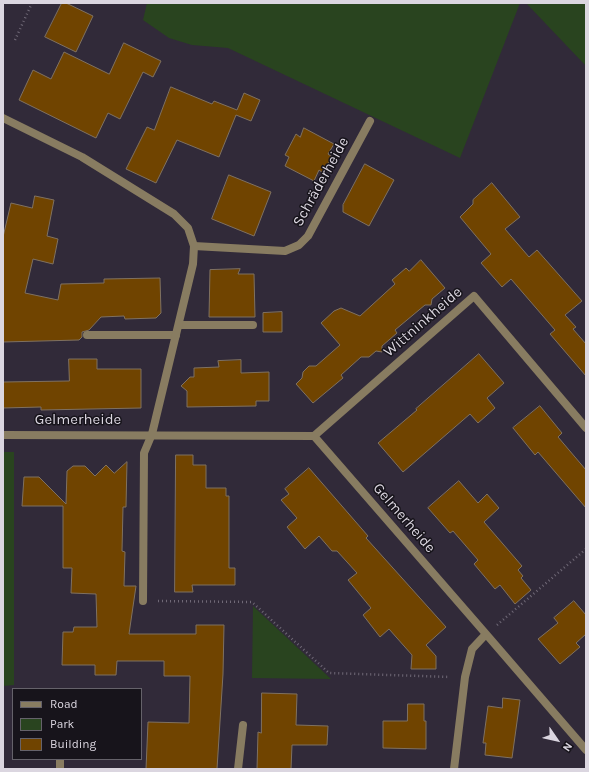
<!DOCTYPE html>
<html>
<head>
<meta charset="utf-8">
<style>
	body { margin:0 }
	#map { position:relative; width:589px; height:772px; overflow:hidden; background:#312a39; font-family:Karla,sans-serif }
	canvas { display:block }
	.frame { position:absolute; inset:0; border:4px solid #dbd6e0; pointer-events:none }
	.legend { position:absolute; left:12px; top:688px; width:130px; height:72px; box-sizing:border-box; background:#17141b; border:1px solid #65626a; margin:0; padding:5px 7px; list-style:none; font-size:12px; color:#dbd6e0 }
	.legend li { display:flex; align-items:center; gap:8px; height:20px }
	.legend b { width:20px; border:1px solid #65626a }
	.north { position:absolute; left:537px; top:720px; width:40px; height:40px; -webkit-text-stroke:3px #17141b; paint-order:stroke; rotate:124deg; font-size:11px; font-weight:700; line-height:16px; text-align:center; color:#dbd6e0 }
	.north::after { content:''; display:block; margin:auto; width:14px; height:18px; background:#dbd6e0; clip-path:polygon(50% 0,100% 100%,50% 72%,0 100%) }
</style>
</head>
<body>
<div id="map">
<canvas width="589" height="772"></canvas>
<div class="frame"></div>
<ul class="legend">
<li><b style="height:5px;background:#887c61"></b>Road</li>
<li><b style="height:11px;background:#29441f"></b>Park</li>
<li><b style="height:11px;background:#704400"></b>Building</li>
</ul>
<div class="north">N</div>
</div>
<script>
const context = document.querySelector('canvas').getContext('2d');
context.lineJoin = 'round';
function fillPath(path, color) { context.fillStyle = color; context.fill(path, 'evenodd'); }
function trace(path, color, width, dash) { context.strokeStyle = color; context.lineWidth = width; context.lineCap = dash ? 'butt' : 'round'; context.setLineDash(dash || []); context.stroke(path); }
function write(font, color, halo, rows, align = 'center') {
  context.font = font + ' Karla,sans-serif'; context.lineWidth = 3; context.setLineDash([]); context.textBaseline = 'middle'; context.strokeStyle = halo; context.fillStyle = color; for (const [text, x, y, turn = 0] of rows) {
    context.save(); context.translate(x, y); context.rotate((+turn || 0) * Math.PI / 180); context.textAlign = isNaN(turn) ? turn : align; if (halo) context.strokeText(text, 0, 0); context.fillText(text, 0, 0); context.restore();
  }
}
fillPath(new Path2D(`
	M 147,3 L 520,3 L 460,158 L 228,48 L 192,45 L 169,38 L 143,20 Z
	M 526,3 L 586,3 L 586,66 Z
	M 3,452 L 14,452 L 14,685 L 3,686 Z
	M 253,606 L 331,679 L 252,678 Z`), '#29441f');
const building = new Path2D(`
	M 62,3 L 66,3 L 93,16 L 76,52 L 45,37 Z
	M 124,43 L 161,61 L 153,77 L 143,72 L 120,119 L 108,113 L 96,138 L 19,100 L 33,70 L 51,79 L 64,52 L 109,74 Z
	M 171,87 L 212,104 L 214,101 L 237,110 L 244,93 L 260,100 L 251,121 L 236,115 L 219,157 L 177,140 L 156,183 L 126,169 L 147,127 L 154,130 Z
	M 304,128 L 334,144 L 328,154 L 332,157 L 323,173 L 319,170 L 314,181 L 285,166 L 289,157 L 285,155 L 296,134 L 300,137 Z
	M 365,164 L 394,180 L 369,226 L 343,212 L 343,205 Z
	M 229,175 L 271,192 L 254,236 L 212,219 Z
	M 492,183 L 520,217 L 505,229 L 529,257 L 537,250 L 582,301 L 565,315 L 576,327 L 573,329 L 586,344 L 586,376 L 550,334 L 555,330 L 511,279 L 502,287 L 481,263 L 491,254 L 460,217 L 473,204 L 473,200 Z
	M 35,196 L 54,200 L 47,236 L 58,239 L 53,264 L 33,259 L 25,293 L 58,300 L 61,284 L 104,283 L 104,279 L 160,278 L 161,313 L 156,318 L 125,319 L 124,316 L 101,317 L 89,330 L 82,332 L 82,337 L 79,340 L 3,342 L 3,237 L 11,203 L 32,208 Z
	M 421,260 L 445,288 L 432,299 L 431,305 L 425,305 L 395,330 L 397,333 L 382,346 L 382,352 L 376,351 L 369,357 L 361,357 L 341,375 L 343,378 L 313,403 L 296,384 L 302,378 L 303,372 L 309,366 L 316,366 L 340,345 L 321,323 L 334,311 L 341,308 L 360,316 L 395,284 L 392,280 L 406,268 L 409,271 Z
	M 240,269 L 238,274 L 254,274 L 255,317 L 209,317 L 210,270 Z
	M 282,312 L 282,332 L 263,332 L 263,313 Z
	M 479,354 L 504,383 L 487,398 L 495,408 L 478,423 L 470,414 L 403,472 L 378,443 L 417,410 L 416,409 Z
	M 69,359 L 97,359 L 97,369 L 141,369 L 141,408 L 41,410 L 41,407 L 3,408 L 3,382 L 69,381 Z
	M 241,360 L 241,373 L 269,372 L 269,401 L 256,401 L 256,406 L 187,407 L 187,391 L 181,386 L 190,377 L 194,377 L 194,368 L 219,367 L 218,361 Z
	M 540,406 L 562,433 L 558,437 L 586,470 L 586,508 L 538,452 L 535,455 L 513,428 Z
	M 176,455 L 193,455 L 193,465 L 206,465 L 206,488 L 226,488 L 226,496 L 229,496 L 229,568 L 235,568 L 235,585 L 192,585 L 193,592 L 175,592 Z
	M 127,462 L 126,507 L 123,507 L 122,551 L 125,552 L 124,586 L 136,586 L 129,634 L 196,634 L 196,625 L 224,625 L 223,674 L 217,769 L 146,769 L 148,722 L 189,723 L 190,676 L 164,676 L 164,661 L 117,661 L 116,675 L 95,675 L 95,665 L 62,665 L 63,632 L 73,632 L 74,627 L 97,627 L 96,594 L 71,593 L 72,568 L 63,568 L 63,506 L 22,506 L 24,477 L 39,477 L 66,504 L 67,471 L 73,466 L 85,466 L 95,476 L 106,465 L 114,473 Z
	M 309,468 L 368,536 L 366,538 L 446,627 L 426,645 L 436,656 L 436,669 L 411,669 L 412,655 L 389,629 L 380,637 L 363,615 L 371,608 L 348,580 L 357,573 L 337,551 L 332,551 L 319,536 L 305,549 L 287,527 L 297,518 L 281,500 L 289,494 L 285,489 Z
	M 459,481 L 478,503 L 487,494 L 499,508 L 484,522 L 522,566 L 518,570 L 523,576 L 521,578 L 531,590 L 515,604 L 500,585 L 495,589 L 474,564 L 478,560 L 453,531 L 450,533 L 428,508 Z
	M 574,601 L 586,615 L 586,634 L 576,643 L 580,647 L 560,664 L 538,639 L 558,623 L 554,618 Z
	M 262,693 L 297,694 L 296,725 L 328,726 L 327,745 L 292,745 L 291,769 L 257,769 L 258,732 L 261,733 Z
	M 503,698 L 520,700 L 512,758 L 485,755 L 486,743 L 483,743 L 488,706 L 502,708 Z
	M 408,704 L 424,704 L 424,721 L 426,721 L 426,749 L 383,748 L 383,721 L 407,721 Z`);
fillPath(building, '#704400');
trace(building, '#7f7161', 1);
trace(new Path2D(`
	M 15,40 L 32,3
	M 158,601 L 252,602 L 329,673 L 450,677
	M 497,625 L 586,549`), '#706977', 2.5, [1, 3]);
trace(new Path2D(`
	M 194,246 L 285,251 L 299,245 L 308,236 L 370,121
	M 179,325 L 253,325
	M 87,335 L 176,335
	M 143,601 L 144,453 L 152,434
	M 60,769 L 60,759
	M 238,769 L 243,725`), '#887c61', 8);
trace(new Path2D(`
	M 3,118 L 82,157 L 174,214 L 188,228 L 194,246 L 193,264 L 152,434
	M 3,435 L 314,436 L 486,634 L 472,649 L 465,677 L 454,769
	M 314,436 L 474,296 L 586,428
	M 486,634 L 586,750`), '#887c61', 8);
write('15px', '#dbd6e0', '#17141b', [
	["Schräderheide",321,182,-61],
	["Wittninkheide",423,322,-41],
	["Gelmerheide",78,420],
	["Gelmerheide",404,518,49]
]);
</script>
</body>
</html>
